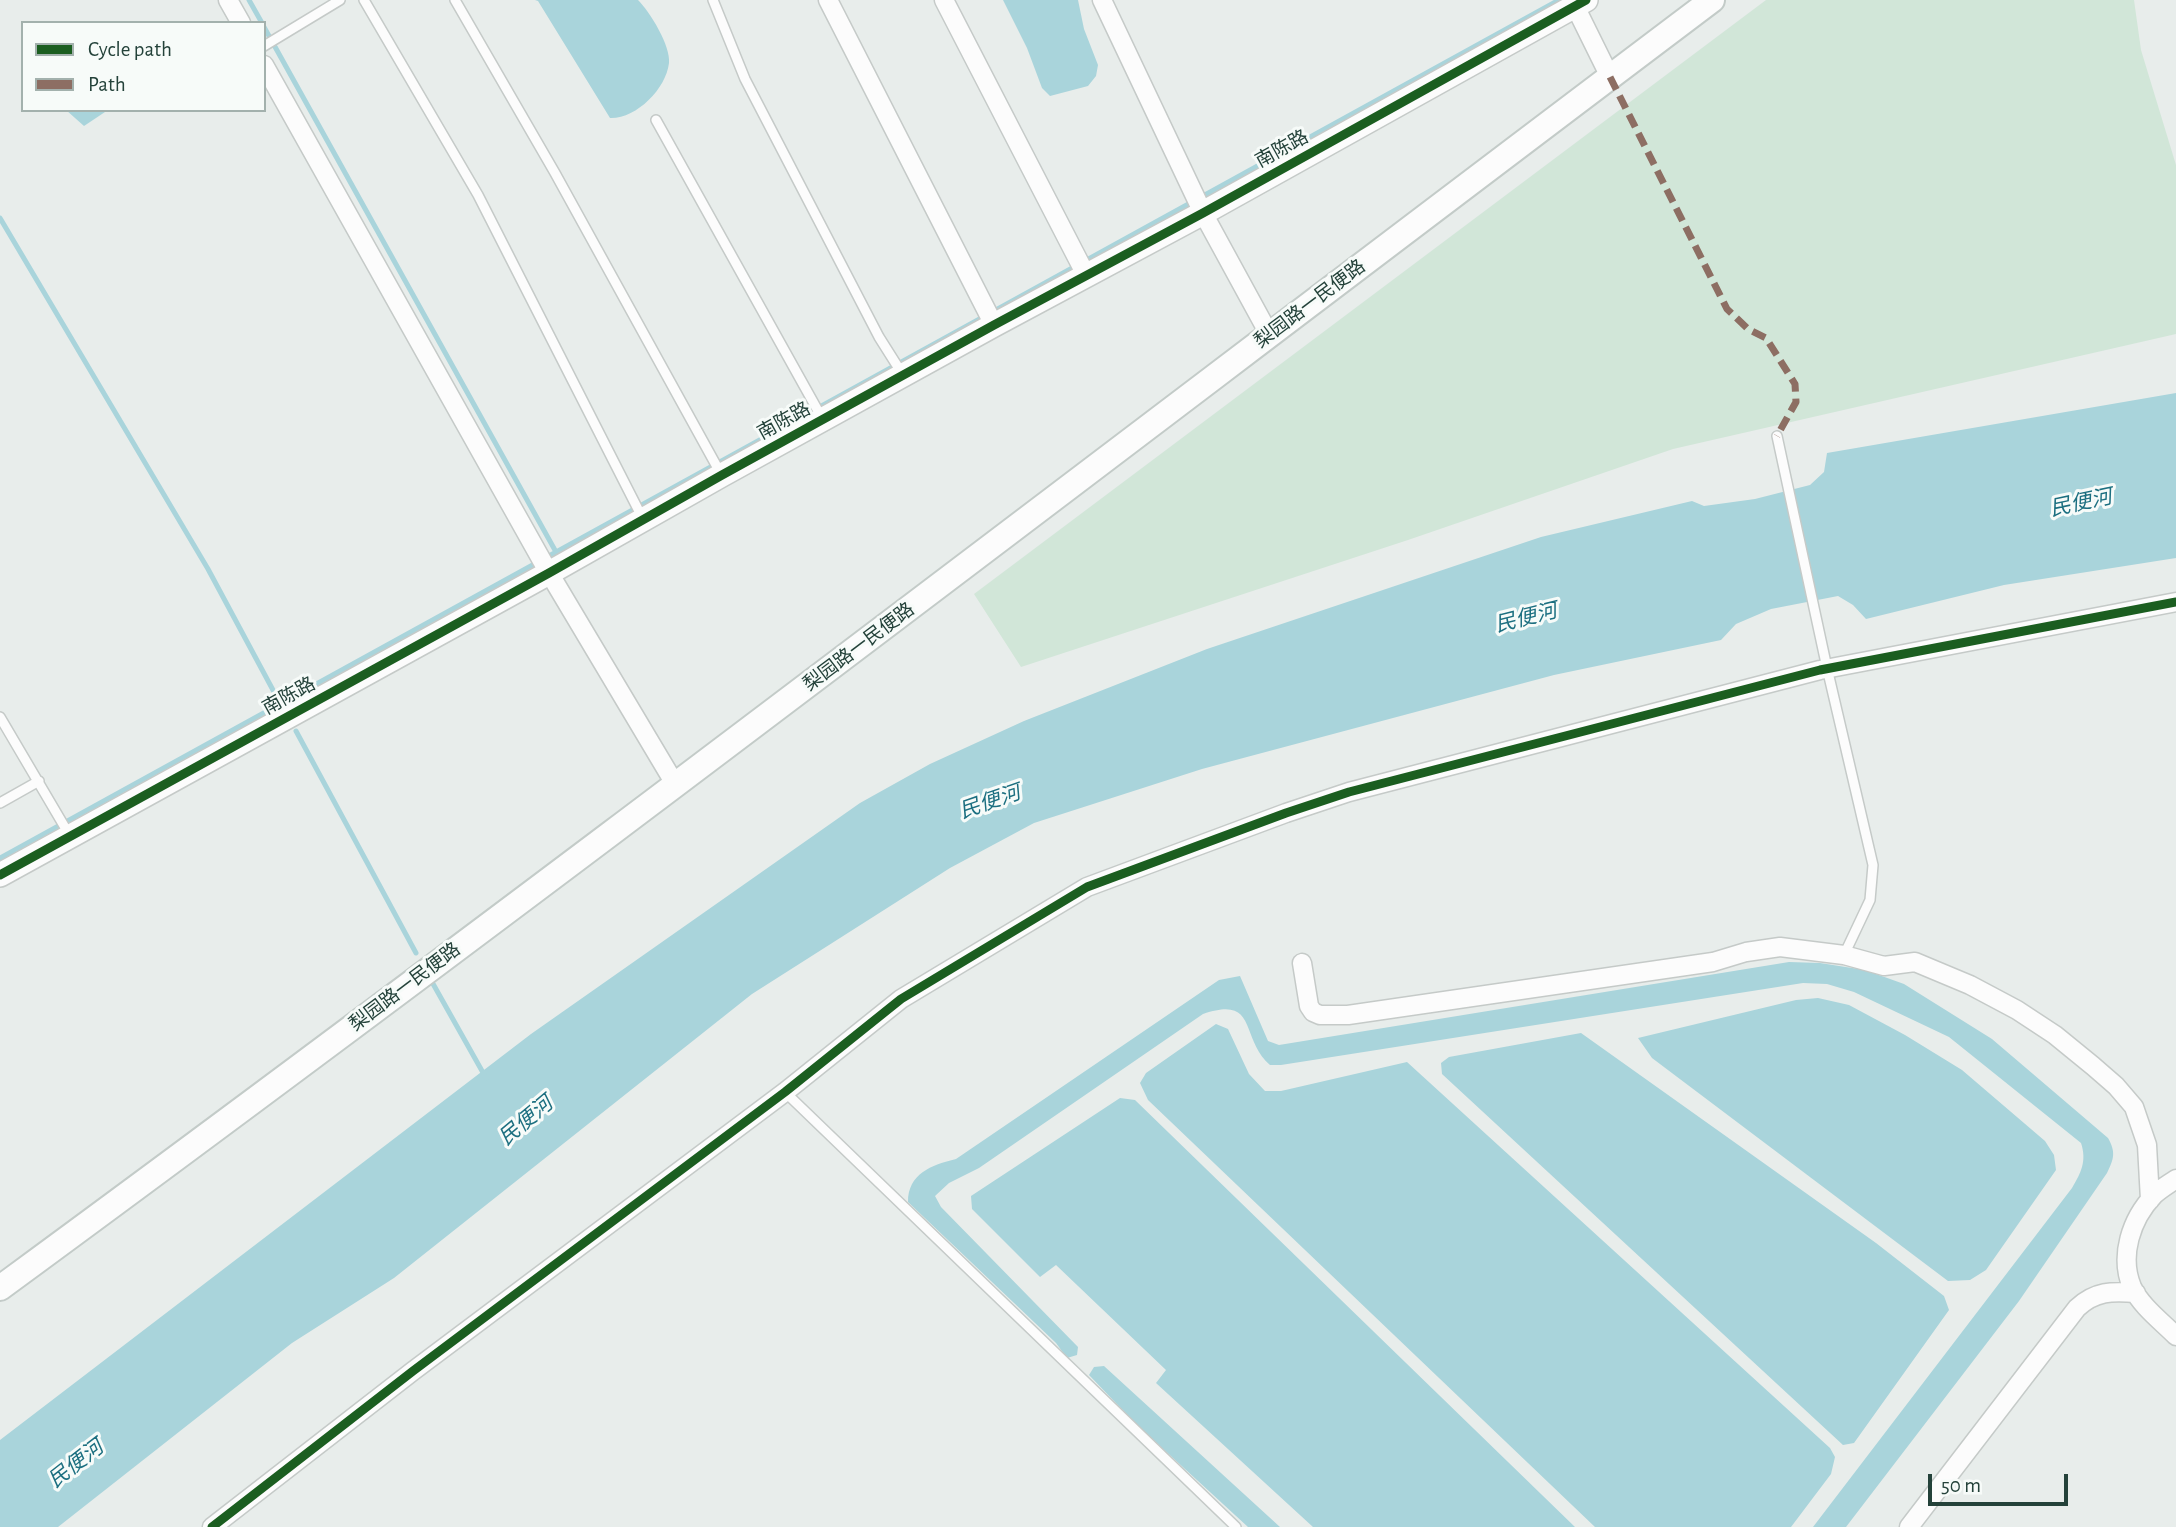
<!DOCTYPE html>
<html>
<head>
<meta charset="utf-8">
<style>
	body { margin:0 }
	#map { position:relative; width:2176px; height:1527px; overflow:hidden; background:#e8edeb; font-family:"Alegreya Sans",sans-serif }
	canvas { display:block }
	.legend { position:absolute; left:21px; top:21px; width:245px; height:91px; box-sizing:border-box; background:#f7fbf9; border:2px solid #a3b1ad; margin:0; padding:9px 12px; list-style:none; font-size:21px; color:#24423a }
	.legend li { display:flex; align-items:center; gap:14px; height:35px }
	.legend b { width:35px; border:2px solid #a3b1ad }
	.scale { position:absolute; left:1928px; top:1474px; width:140px; height:32px; box-sizing:border-box; border:4px solid #24423a; border-top:0; padding-left:9px; font-size:21px; line-height:24px; white-space:nowrap; color:#24423a; -webkit-text-stroke:5px #f7fbf9; paint-order:stroke }
</style>
</head>
<body>
<div id="map">
<canvas width="2176" height="1527"></canvas>
<ul class="legend">
<li><b style="height:9px;background:#1b5e20"></b>Cycle path</li>
<li><b style="height:9px;background:#8d6e63"></b>Path</li>
</ul>
<div class="scale">50 m</div>
</div>
<script>
const context = document.querySelector('canvas').getContext('2d');
context.lineJoin = 'round';
function fillPath(path, color) { context.fillStyle = color; context.fill(path, 'evenodd'); }
function trace(path, color, width, dash) { context.strokeStyle = color; context.lineWidth = width; context.lineCap = dash ? 'butt' : 'round'; context.setLineDash(dash || []); context.stroke(path); }
function write(font, color, halo, rows, align = 'center') {
  context.font = font + ' "Alegreya Sans","Noto Sans SC",sans-serif'; context.lineWidth = 6; context.setLineDash([]); context.textBaseline = 'middle'; context.strokeStyle = halo; context.fillStyle = color; for (const [text, x, y, turn = 0] of rows) {
    context.save(); context.translate(x, y); context.rotate((+turn || 0) * Math.PI / 180); context.textAlign = isNaN(turn) ? turn : align; if (halo) context.strokeText(text, 0, 0); context.fillText(text, 0, 0); context.restore();
  }
}
fillPath(new Path2D(`
	M 1766,0 L 2134,0 L 2141,50 L 2176,165 L 2176,334 L 1673,449 L 1408,540 L 1021,667 L 974,594 Z`), '#d1e6d8');
fillPath(new Path2D(`
	M 535,0 L 638,0 C 650,12 671,46 669,63 C 666,89 636,119 610,118 L 538,1 Z
	M 1003,0 L 1078,0 L 1084,29 L 1098,65 L 1096,76 L 1088,86 L 1050,96 L 1042,88 L 1027,48 Z
	M 66,110 L 108,110 L 84,126 Z
	M 2176,393 L 2176,558 L 2004,585 L 1866,619 L 1853,605 L 1838,596 L 1771,609 L 1736,624 L 1721,640 L 1554,675 L 1202,769 L 1034,823 L 950,868 L 752,994 L 394,1278 L 292,1343 L 58,1527 L 0,1527 L 0,1440 L 531,1034 L 860,803 L 930,764 L 1024,721 L 1207,649 L 1541,537 L 1692,501 L 1704,506 L 1755,499 L 1810,485 L 1824,472 L 1827,453 Z
	M 1789,962 L 1820,963 L 1865,970 L 1904,984 L 1992,1039 L 2108,1138 C 2116,1152 2114,1159 2107,1173 L 2019,1301 L 1846,1527 L 1813,1527 L 2072,1188 C 2081,1173 2087,1161 2081,1143 L 1949,1037 L 1854,992 L 1827,984 L 1803,983 L 1281,1065 L 1270,1065 C 1239,1038 1259,995 1203,1014 L 979,1168 L 949,1183 L 935,1196 L 941,1207 L 1078,1347 L 1077,1355 L 1067,1358 L 1056,1343 L 908,1202 C 908,1174 931,1165 956,1159 L 1219,980 L 1240,976 L 1268,1041 L 1279,1045 Z
	M 1818,998 L 1849,1005 L 1905,1035 L 1962,1070 L 2045,1141 L 2054,1155 L 2056,1170 L 1986,1270 L 1970,1280 L 1948,1281 L 1652,1058 L 1638,1038 L 1796,1000 Z
	M 1216,1024 L 1228,1029 L 1249,1074 L 1265,1091 L 1281,1091 L 1407,1062 L 1830,1448 L 1835,1457 L 1831,1474 L 1791,1527 L 1595,1527 L 1148,1100 L 1140,1083 L 1146,1073 Z
	M 1581,1033 L 1876,1243 L 1944,1296 L 1949,1310 L 1854,1443 L 1843,1445 L 1442,1074 L 1441,1063 L 1449,1057 Z
	M 1120,1098 L 1135,1100 L 1575,1527 L 1313,1527 L 1156,1383 L 1166,1370 L 1056,1265 L 1040,1277 L 972,1209 L 971,1196 Z
	M 1104,1366 L 1280,1527 L 1248,1527 L 1136,1424 L 1089,1375 L 1094,1367 Z`), '#a9d4db');
trace(new Path2D(`
	M 249,0 L 262,23
	M 264,27 L 556,552
	M 0,218 L 208,569 L 281,705
	M 296,731 L 416,953
	M 0,858 L 1559,0
	M 432,982 L 486,1078`), '#a9d4db', 5);
const service = new Path2D(`
	M 364,0 L 478,195 L 643,519
	M 455,0 L 555,173 L 721,474
	M 713,0 L 745,79 L 879,337 L 903,375
	M 264,46 L 340,0
	M 656,120 L 822,418
	M 1777,436 L 1827,668 L 1873,865 L 1870,900 L 1844,955
	M 0,717 L 70,836
	M 0,803 L 39,781
	M 785,1092 L 1236,1527`);
const minor = new Path2D(`
	M 228,0 L 241,23
	M 828,0 L 994,325
	M 944,0 L 1086,275
	M 1102,0 L 1203,213 L 1269,334
	M 1572,0 L 1610,77
	M 264,65 L 545,566 L 675,784
	M 1302,963 L 1309,1006 L 1313,1012 L 1320,1015 L 1348,1015 L 1713,962 L 1746,952 L 1780,947 L 1844,955 L 1884,966 L 1915,962 L 1970,985 L 2017,1010 L 2055,1035 L 2093,1066 L 2116,1086 L 2134,1107 L 2147,1145 L 2150,1200
	M 2176,1179 C 2169,1184 2160,1189 2154,1195 C 2131,1219 2119,1256 2132,1287 C 2141,1306 2161,1321 2176,1336
	M 212,1527 L 413,1371 L 785,1092 L 901,999 L 1087,887 L 1286,813 L 1349,792 L 1820,670 L 2176,602
	M 1909,1527 L 2077,1308 C 2095,1291 2112,1291 2136,1293`);
const tertiary = new Path2D(`
	M 0,875 L 549,573 L 722,475 L 994,325 L 1203,213 L 1586,0`);
const secondary = new Path2D(`
	M 0,1288 C 576,865 1142,430 1712,0`);
trace(service, '#c5cac8', 12);
trace(minor, '#c5cac8', 21);
trace(tertiary, '#c5cac8', 26);
trace(secondary, '#c3cbc8', 28);
trace(service, '#fcfcfc', 9);
trace(minor, '#fcfcfc', 18);
trace(tertiary, '#fcfcfc', 23);
trace(secondary, '#fcfcfc', 24);
trace(new Path2D(`
	M 1610,77 L 1727,309 L 1748,329 L 1766,338 L 1795,384 L 1796,402 L 1777,436`), '#8d6e63', 7, [14, 7]);
trace(new Path2D(`
	M 0,875 L 549,573 L 722,475 L 994,325 L 1203,213 L 1586,0
	M 212,1527 L 413,1371 L 785,1092 L 901,999 L 1087,887 L 1286,813 L 1349,792 L 1820,670 L 2176,602`), '#1b5e20', 9);
write('19px', '#24423a', '#f7fbf9', [
	["南陈路",1282,149,-29],
	["梨园路一民便路",1310,304,-37],
	["南陈路",784,421,-29],
	["梨园路一民便路",859,647,-37],
	["南陈路",289,696,-29],
	["梨园路一民便路",405,987,-37]
]);
write('italic 21px', '#1c6f80', '#f7fbf9', [
	["民便河",2081,503,-12],
	["民便河",1526,618,-14],
	["民便河",990,802,-19],
	["民便河",526,1121,-40],
	["民便河",76,1464,-38]
]);
</script>
</body>
</html>
